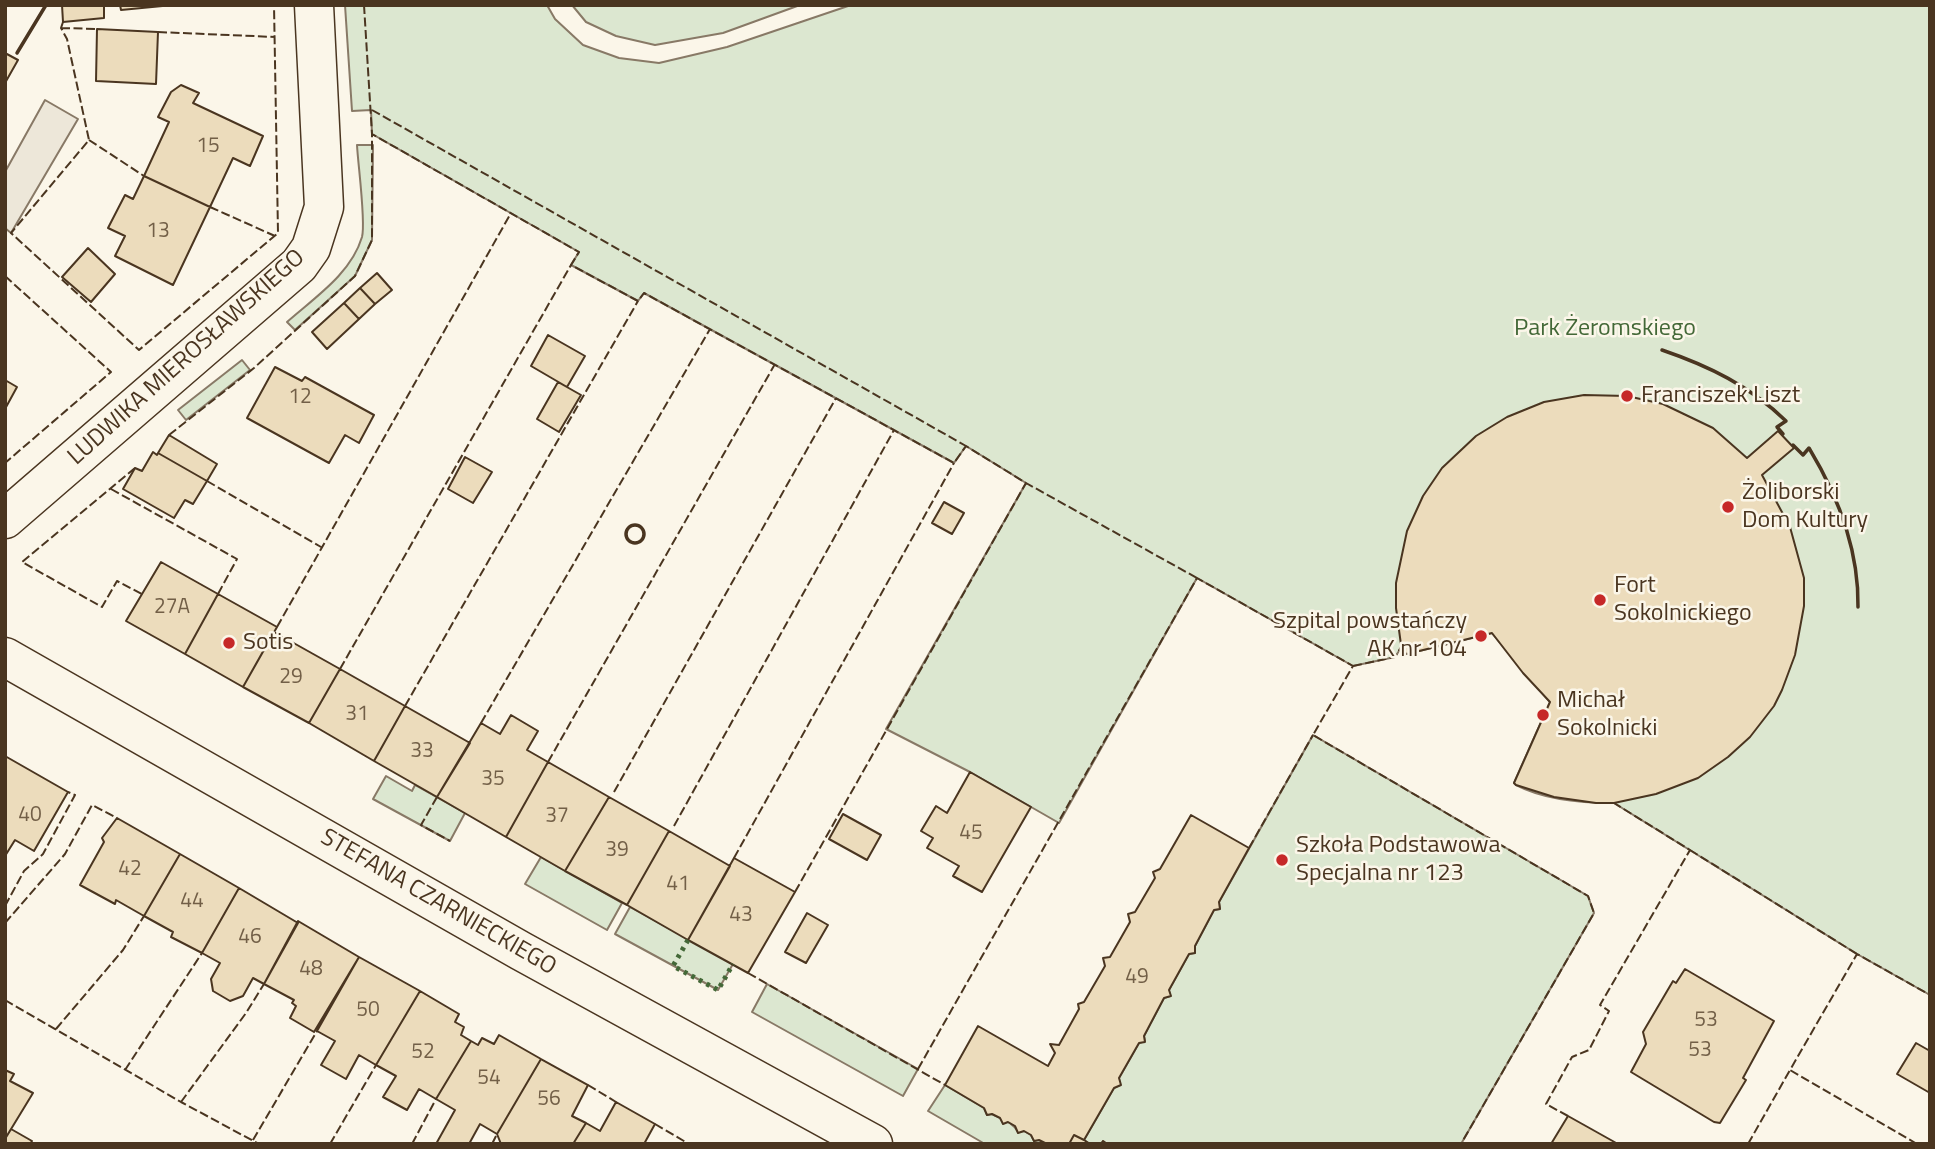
<!DOCTYPE html>
<html>
<head>
<meta charset="utf-8">
<style>
	body { margin:0 }
	#map { position:relative; width:1935px; height:1149px; overflow:hidden; background:#fbf6e9; font-family:"Titillium Web",sans-serif }
	canvas { display:block }
	.frame { position:absolute; inset:0; border:7px solid #4a3520; pointer-events:none }
</style>
</head>
<body>
<div id="map">
<canvas width="1935" height="1149"></canvas>
<div class="frame"></div>
</div>
<script>
const context = document.querySelector('canvas').getContext('2d');
context.lineJoin = 'round';
function fillPath(path, color) { context.fillStyle = color; context.fill(path, 'evenodd'); }
function trace(path, color, width, dash) { context.strokeStyle = color; context.lineWidth = width; context.lineCap = dash ? 'butt' : 'round'; context.setLineDash(dash || []); context.stroke(path); }
function write(font, color, halo, rows, align = 'center') {
  context.font = font + ' "Titillium Web",sans-serif'; context.lineWidth = 5; context.setLineDash([]); context.textBaseline = 'middle'; context.strokeStyle = halo; context.fillStyle = color; for (const [text, x, y, turn = 0] of rows) {
    context.save(); context.translate(x, y); context.rotate((+turn || 0) * Math.PI / 180); context.textAlign = isNaN(turn) ? turn : align; if (halo) context.strokeText(text, 0, 0); context.fillText(text, 0, 0); context.restore();
  }
}
const green = new Path2D(`
	M 345,5 L 547,5 L 555,19 L 583,45 L 619,58 L 659,63 L 727,47 L 851,5 L 1930,5 L 1930,995 L 1857,954 L 1614,803 C 1582,803 1545,800 1516,785 L 1514,783 L 1550,702 L 1492,633 L 1407,654 L 1401,648 L 1395,657 L 1353,666 L 1197,578 L 1059,823 L 970,772 L 886,729 L 1026,483 L 966,446 L 954,463 L 644,293 L 638,301 L 571,265 L 579,252 L 372,134 L 371,110 L 352,111 Z
	M 572,5 L 800,5 L 723,33 L 655,45 L 616,36 L 586,22 Z
	M 357,145 L 373,145 L 372,240 L 355,276 L 295,330 L 287,322 C 314,298 351,274 362,237 C 366,222 358,165 357,145 Z
	M 242,360 L 250,370 L 186,420 L 178,410 Z
	M 1313,735 L 1588,896 L 1594,913 L 1461,1144 L 1107,1144 L 1103,1141 L 1101,1144 L 1090,1144 L 1084,1140 L 1114,1088 L 1120,1085 L 1119,1078 L 1139,1043 L 1145,1041 L 1144,1036 L 1164,998 L 1170,996 L 1169,990 L 1189,954 L 1195,953 L 1195,946 L 1214,910 L 1220,909 L 1219,902 Z
	M 386,776 L 412,791 L 415,785 L 465,813 L 450,841 L 373,799 Z
	M 541,857 L 622,903 L 607,930 L 525,884 Z
	M 630,907 L 733,964 L 718,990 L 615,934 Z
	M 767,984 L 918,1069 L 903,1096 L 752,1012 Z
	M 945,1085 L 984,1108 L 987,1115 L 992,1114 C 1002,1119 1013,1122 1018,1132 L 1024,1131 L 1031,1135 L 1034,1141 L 1039,1140 L 1047,1144 L 985,1144 L 928,1111 Z`);
fillPath(green, '#dce7d0');
trace(green, '#887966', 2);
const parking = new Path2D(`
	M 45,100 L 78,119 L 11,233 L 5,228 L 5,172 Z`);
fillPath(parking, '#ede7d9');
trace(parking, '#887966', 2);
const building = new Path2D(`
	M 62,5 L 104,5 L 104,18 L 63,22 Z
	M 120,5 L 173,5 L 121,10 Z
	M 97,29 L 158,32 L 156,84 L 96,81 Z
	M 5,53 L 18,60 L 5,83 Z
	M 181,85 L 199,93 L 193,103 L 263,136 L 250,166 L 233,158 L 210,207 L 144,176 L 169,122 L 158,117 L 171,92 Z
	M 144,176 L 210,207 L 173,285 L 115,256 L 125,236 L 108,228 L 125,195 L 133,199 Z
	M 88,248 L 115,274 L 91,302 L 62,277 Z
	M 377,273 L 392,290 L 375,304 L 360,288 Z
	M 360,288 L 375,304 L 359,319 L 344,303 Z
	M 344,303 L 359,319 L 327,349 L 312,332 Z
	M 548,335 L 585,356 L 567,387 L 531,366 Z
	M 275,367 L 302,381 L 305,377 L 374,415 L 359,443 L 345,435 L 329,463 L 247,418 Z
	M 5,380 L 17,387 L 5,409 Z
	M 558,382 L 581,395 L 559,432 L 537,419 Z
	M 1584,395 L 1627,396 L 1663,404 L 1713,428 L 1747,458 L 1778,431 L 1794,448 L 1762,475 L 1790,527 L 1804,578 L 1804,606 L 1795,655 L 1782,690 L 1774,706 L 1750,737 L 1728,757 L 1698,778 L 1656,794 L 1614,803 L 1596,803 L 1554,797 L 1516,785 L 1514,783 L 1550,702 L 1523,673 L 1492,633 L 1407,654 L 1402,652 L 1396,608 L 1396,583 L 1407,531 L 1423,496 L 1442,468 L 1476,436 L 1507,417 L 1544,402 Z
	M 169,435 L 217,464 L 207,481 L 158,453 Z
	M 153,452 L 157,455 L 158,453 L 207,481 L 193,504 L 185,500 L 174,518 L 123,489 L 135,468 L 142,471 Z
	M 465,457 L 492,472 L 473,503 L 448,489 Z
	M 944,502 L 964,513 L 952,534 L 932,523 Z
	M 161,562 L 218,594 L 185,654 L 126,621 Z
	M 218,594 L 277,627 L 243,687 L 185,654 Z
	M 274,632 L 340,669 L 309,723 L 243,687 Z
	M 340,669 L 405,706 L 374,761 L 309,723 Z
	M 405,706 L 470,743 L 437,797 L 374,761 Z
	M 511,715 L 538,731 L 527,750 L 548,762 L 506,837 L 437,797 L 481,723 L 500,734 Z
	M 5,756 L 68,792 L 34,851 L 15,840 L 5,856 Z
	M 548,762 L 609,797 L 565,871 L 506,837 Z
	M 970,772 L 1031,807 L 982,892 L 953,876 L 959,866 L 927,848 L 933,838 L 921,831 L 936,806 L 947,813 Z
	M 609,797 L 669,831 L 627,905 L 565,871 Z
	M 843,814 L 881,835 L 867,860 L 829,839 Z
	M 1191,815 L 1249,848 L 1219,902 L 1220,909 L 1214,910 L 1195,946 L 1195,953 L 1189,954 L 1169,990 L 1171,996 L 1164,998 L 1144,1036 L 1145,1042 L 1139,1043 L 1119,1078 L 1121,1085 L 1114,1088 L 1084,1140 L 1074,1135 L 1069,1144 L 1047,1144 L 1039,1140 L 1034,1141 L 1031,1135 L 1024,1131 L 1018,1133 L 1015,1126 L 1008,1122 L 1003,1124 L 1000,1118 L 992,1114 L 987,1115 L 984,1108 L 945,1085 L 978,1026 L 1048,1066 L 1055,1053 L 1050,1044 L 1059,1045 L 1079,1009 L 1078,1004 L 1084,1002 L 1105,966 L 1103,958 L 1110,957 L 1130,922 L 1128,914 L 1135,912 L 1155,878 L 1153,872 L 1160,869 Z
	M 117,818 L 180,854 L 144,916 L 116,900 L 115,904 L 80,885 L 104,842 L 102,838 Z
	M 669,831 L 730,866 L 688,940 L 627,905 Z
	M 180,854 L 239,888 L 202,953 L 171,937 L 173,932 L 144,916 Z
	M 734,858 L 795,892 L 748,973 L 688,940 Z
	M 239,888 L 298,923 L 264,984 L 253,978 L 243,996 L 230,1001 L 213,991 L 211,979 L 220,963 L 202,953 Z
	M 807,913 L 828,925 L 806,963 L 785,952 Z
	M 298,921 L 359,957 L 314,1032 L 290,1018 L 296,1006 L 292,1003 L 294,1000 L 264,984 Z
	M 359,957 L 420,991 L 376,1065 L 359,1055 L 346,1079 L 321,1065 L 335,1041 L 317,1031 Z
	M 1685,969 L 1774,1021 L 1743,1078 L 1746,1080 L 1720,1123 L 1714,1122 L 1631,1072 L 1646,1044 L 1643,1032 L 1673,981 L 1676,983 Z
	M 420,991 L 459,1014 L 455,1022 L 464,1027 L 461,1035 L 471,1041 L 436,1099 L 419,1089 L 407,1110 L 383,1097 L 396,1076 L 376,1065 Z
	M 499,1035 L 541,1059 L 497,1134 L 480,1124 L 469,1144 L 436,1144 L 455,1110 L 436,1099 L 471,1041 L 478,1045 L 482,1038 L 494,1044 Z
	M 1916,1043 L 1930,1051 L 1930,1093 L 1897,1074 Z
	M 541,1059 L 588,1085 L 572,1116 L 586,1123 L 573,1144 L 501,1144 L 497,1134 Z
	M 5,1070 L 14,1074 L 10,1081 L 33,1093 L 5,1139 Z
	M 616,1102 L 655,1124 L 644,1144 L 573,1144 L 586,1123 L 600,1131 Z
	M 1568,1116 L 1618,1144 L 1551,1144 Z
	M 11,1129 L 32,1141 L 30,1144 L 5,1144 L 5,1139 Z
	M 1074,1135 L 1084,1140 L 1090,1144 L 1069,1144 Z`);
fillPath(building, '#ecdcbc');
trace(building, '#4a3520', 2);
const minor = new Path2D(`
	M 5,519 L 299,265 L 311,248 L 324,207 L 314,5
	M 5,657 L 521,951 L 873,1144`);
trace(minor, '#4a3520', 41);
trace(minor, '#fbf6e9', 38);
trace(new Path2D(`
	M 688,940 L 673,966 L 718,990 L 733,964`), '#436837', 5, [3.5, 5]);
trace(new Path2D(`
	M 364,5 L 372,134 L 579,252 L 571,265 L 638,301 L 644,293 L 954,463 L 966,446 L 1026,483 L 1197,578
	M 63,22 L 61,28 L 67,39 L 89,140 L 11,233 L 139,350 L 278,233 L 274,5
	M 61,28 L 97,29
	M 158,32 L 275,37
	M 372,110 L 966,446
	M 89,140 L 144,176
	M 210,207 L 275,236
	M 5,276 L 111,372 L 5,463
	M 169,435 L 254,368 L 355,276 L 372,240 L 372,134
	M 135,468 L 22,562 L 102,607 L 117,581 L 142,594
	M 207,481 L 321,547
	M 111,489 L 237,559 L 218,594
	M 277,627 L 511,213
	M 1353,666 L 1395,657 L 1401,647
	M 340,669 L 571,265
	M 405,706 L 638,301
	M 481,723 L 710,329
	M 548,762 L 775,364
	M 614,792 L 836,398
	M 437,797 L 421,825 L 450,841
	M 674,826 L 894,430
	M 1249,848 L 1313,735
	M 1690,850 L 1857,954
	M 734,858 L 954,463
	M 795,892 L 1026,483
	M 5,906 L 24,871 L 43,854 L 75,795 L 68,792
	M 5,923 L 65,854 L 92,805 L 117,818
	M 748,973 L 945,1085
	M 5,1000 L 181,1102 L 259,1144
	M 56,1029 L 123,950 L 144,916
	M 918,1069 L 1197,578 L 1353,666 L 1313,735 L 1588,896 L 1594,913 L 1461,1144
	M 125,1070 L 202,953
	M 588,1085 L 616,1102
	M 181,1102 L 246,1013 L 264,984
	M 1568,1116 L 1546,1104 L 1572,1057 L 1589,1050 L 1609,1011 L 1600,1005 L 1690,850 L 1614,803
	M 655,1124 L 689,1144
	M 253,1140 L 317,1031
	M 330,1144 L 376,1065
	M 412,1144 L 436,1099
	M 492,1144 L 497,1134
	M 1101,1144 L 1103,1141 L 1107,1144
	M 1748,1144 L 1790,1070
	M 1917,1144 L 1790,1070 L 1857,954 L 1930,995`), '#4a3520', 2, [9, 3.5]);
trace(new Path2D(`
	M 17,53 L 46,5
	M 1662,350 C 1709,366 1750,386 1786,421 L 1777,427 L 1783,434
	M 1793,445 L 1803,455 L 1809,448 C 1838,496 1859,550 1858,607
	M626 534a9 9 0 1 1 18 0a9 9 0 1 1-18 0Z`), '#4a3520', 3.5);
for (const [x, y, r, color] of [
	[1627,396,7,"#c62828"],
	[1728,507,7,"#c62828"],
	[1600,600,7,"#c62828"],
	[1481,636,7,"#c62828"],
	[229,643,7,"#c62828"],
	[1543,715,7,"#c62828"],
	[1282,860,7,"#c62828"]
]) { const dot = new Path2D(); dot.arc(x, y, r, 0, 2 * Math.PI); context.fillStyle = color; context.fill(dot); trace(dot, '#fbf6e9', 2.5); }
write('21px', '#725f47', null, [
	["15",208,147],
	["13",158,232],
	["12",300,398],
	["27A",172,608],
	["29",291,678],
	["31",357,715],
	["33",422,752],
	["35",493,780],
	["40",30,816],
	["37",557,817],
	["45",971,834],
	["39",617,851],
	["42",130,870],
	["41",678,885],
	["44",192,902],
	["43",741,916],
	["46",250,938],
	["48",311,970],
	["49",1137,978],
	["50",368,1011],
	["53",1706,1021],
	["53",1700,1051],
	["52",423,1053],
	["54",489,1079],
	["56",549,1100]
]);
write('24px', '#436837', '#fbf6e9', [
	["Park Żeromskiego",1605,329]
]);
write('24px', '#4a3520', '#fbf6e9', [
	["LUDWIKA MIEROSŁAWSKIEGO",187,358,-42],
	["STEFANA CZARNIECKIEGO",438,903,30]
]);
write('24px', '#4a3520', '#fbf6e9', [
	["Franciszek Liszt",1641,396],
	["Żoliborski",1742,493],
	["Dom Kultury",1742,521],
	["Fort",1614,586],
	["Sokolnickiego",1614,614],
	["Szpital powstańczy",1467,622,"right"],
	["AK nr 104",1467,650,"right"],
	["Sotis",243,643],
	["Michał",1557,701],
	["Sokolnicki",1557,729],
	["Szkoła Podstawowa",1296,846],
	["Specjalna nr 123",1296,874]
], 'left');
</script>
</body>
</html>
